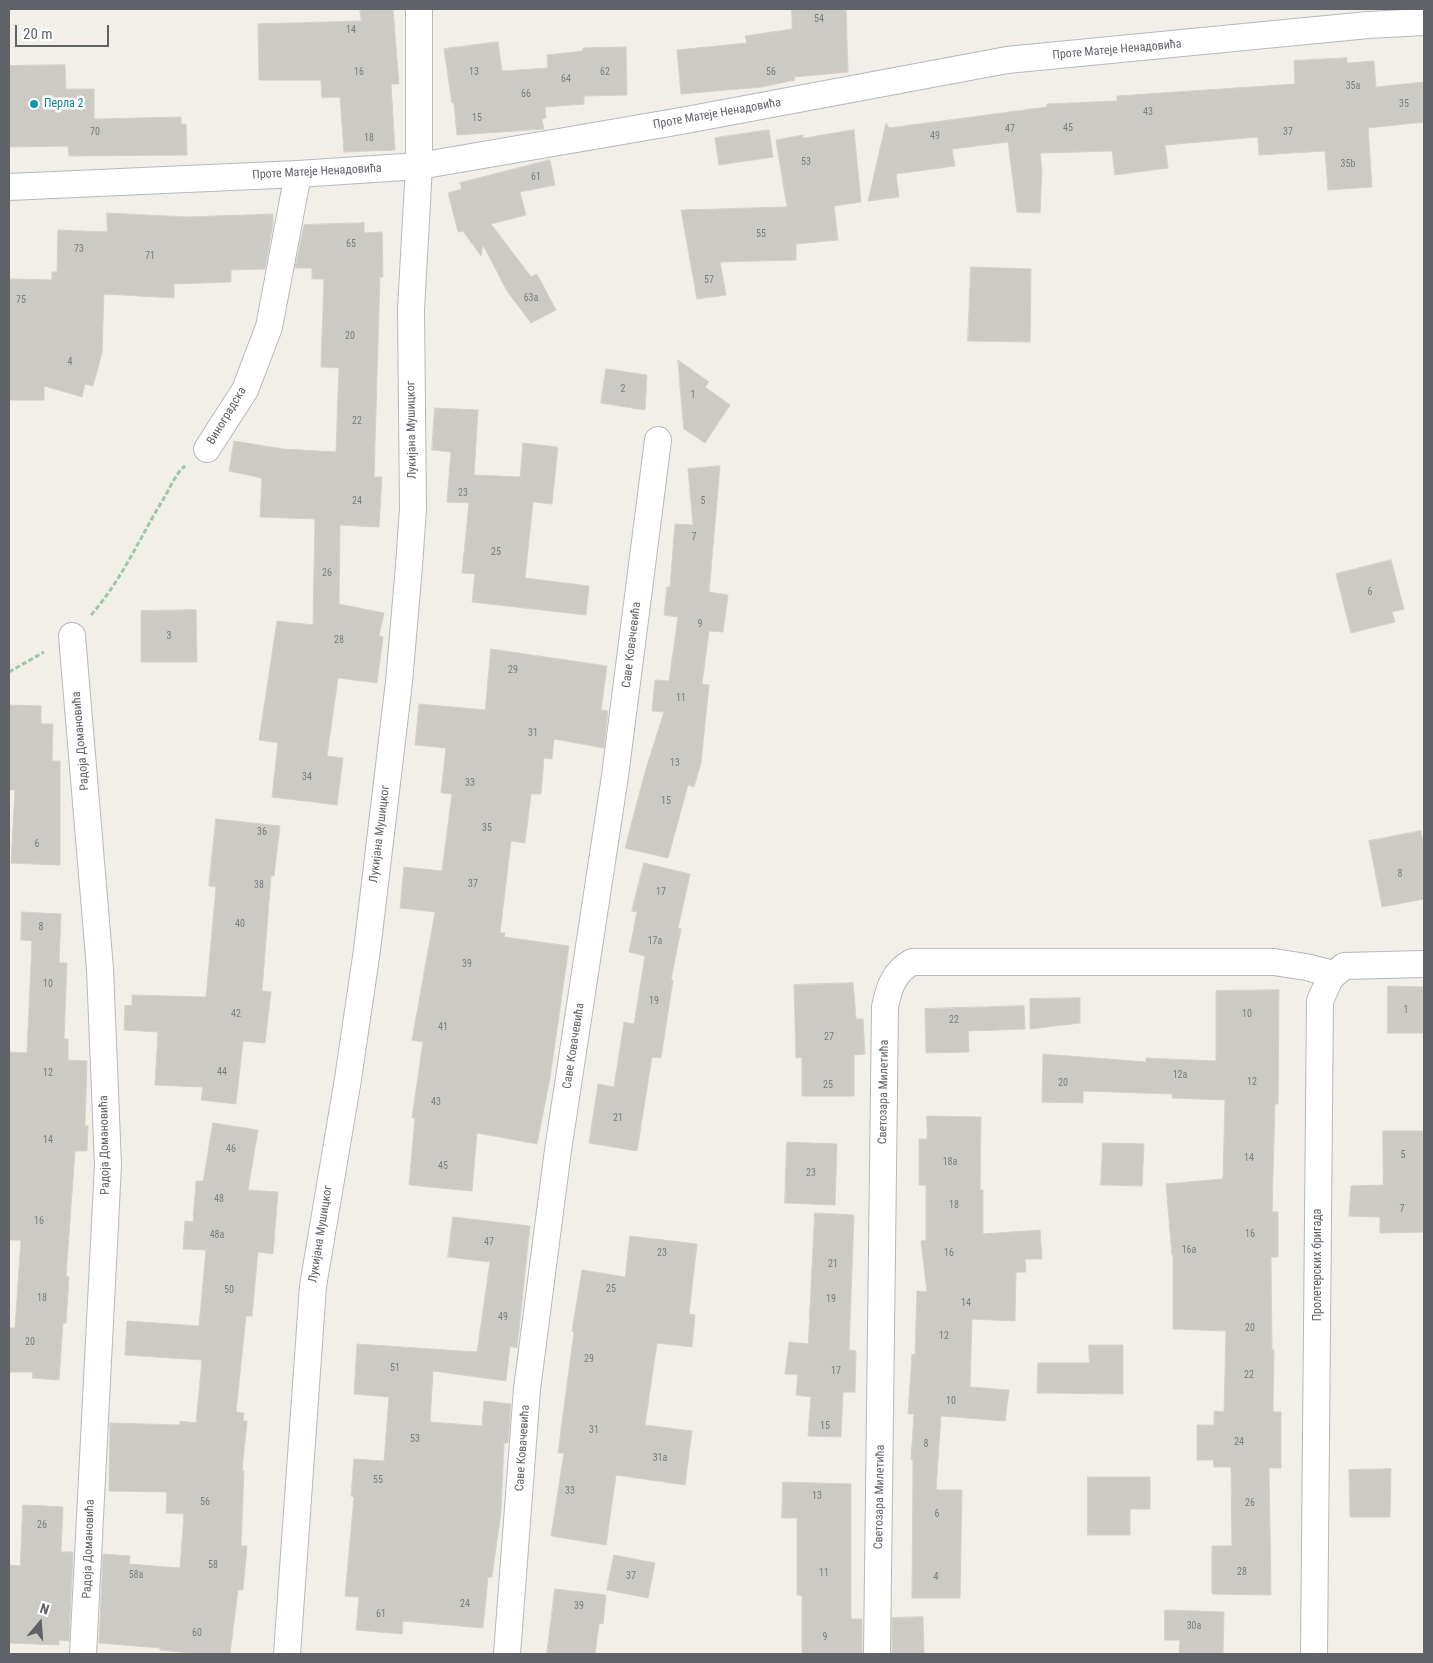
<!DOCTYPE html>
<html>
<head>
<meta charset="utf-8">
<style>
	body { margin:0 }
	#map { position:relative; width:1433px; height:1663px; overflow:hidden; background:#f1efe8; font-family:"Roboto Condensed",sans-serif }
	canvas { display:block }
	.frame { position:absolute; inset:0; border:10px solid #5f6368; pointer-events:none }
	.north { position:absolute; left:15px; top:1598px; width:50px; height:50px; -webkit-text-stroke:4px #fff; paint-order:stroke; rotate:18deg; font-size:14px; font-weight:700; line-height:20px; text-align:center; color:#5f6368 }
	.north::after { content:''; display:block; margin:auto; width:18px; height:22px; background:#5f6368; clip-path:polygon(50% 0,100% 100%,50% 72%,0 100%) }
	.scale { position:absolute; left:15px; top:25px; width:94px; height:22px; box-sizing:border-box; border:2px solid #5f6368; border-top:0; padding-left:6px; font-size:15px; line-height:18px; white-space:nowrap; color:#5f6368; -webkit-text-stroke:4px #fff; paint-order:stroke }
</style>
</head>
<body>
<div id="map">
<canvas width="1433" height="1663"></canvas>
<div class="frame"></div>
<div class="north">N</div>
<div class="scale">20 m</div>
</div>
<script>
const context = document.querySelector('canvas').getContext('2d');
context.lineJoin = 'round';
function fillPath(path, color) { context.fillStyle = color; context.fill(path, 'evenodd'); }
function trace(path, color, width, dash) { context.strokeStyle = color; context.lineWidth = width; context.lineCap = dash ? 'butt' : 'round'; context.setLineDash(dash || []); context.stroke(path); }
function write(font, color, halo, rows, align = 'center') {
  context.font = font + ' "Roboto Condensed",sans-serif'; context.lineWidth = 5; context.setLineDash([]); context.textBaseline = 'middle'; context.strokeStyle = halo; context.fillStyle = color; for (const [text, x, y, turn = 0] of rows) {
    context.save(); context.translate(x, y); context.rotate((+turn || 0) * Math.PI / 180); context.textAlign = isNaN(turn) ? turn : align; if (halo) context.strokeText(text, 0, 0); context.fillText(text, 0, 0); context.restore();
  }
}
const building = new Path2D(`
	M 360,9 L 393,9 L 399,84 L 391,84 L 395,150 L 344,152 L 340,97 L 322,98 L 321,80 L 259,80 L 258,24 L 361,21 Z
	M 792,9 L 846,9 L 848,72 L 794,77 L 795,80 L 762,87 L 681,94 L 677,50 L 747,43 L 745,36 L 792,29 Z
	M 498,42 L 502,71 L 548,68 L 547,55 L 583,51 L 583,48 L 626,47 L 627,95 L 584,96 L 584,104 L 545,107 L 546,118 L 542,119 L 544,129 L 457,135 L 454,103 L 452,103 L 444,49 Z
	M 1347,58 L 1347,63 L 1374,61 L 1376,87 L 1424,82 L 1424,122 L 1368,128 L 1372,187 L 1328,190 L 1325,151 L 1259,155 L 1258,137 L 1165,145 L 1168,168 L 1115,175 L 1112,151 L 1040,153 L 1042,170 L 1040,213 L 1017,212 L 1008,142 L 952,149 L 955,166 L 896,174 L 899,197 L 868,201 L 886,123 L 889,128 L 1047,107 L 1047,104 L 1117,101 L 1117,96 L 1295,84 L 1294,61 Z
	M 65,65 L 66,89 L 94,89 L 94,119 L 181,117 L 181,124 L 186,124 L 187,155 L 69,156 L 68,146 L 9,147 L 9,66 Z
	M 769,130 L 773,157 L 719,165 L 715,138 Z
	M 854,130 L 861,202 L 834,206 L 838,240 L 796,244 L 796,260 L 720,262 L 726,295 L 697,299 L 681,210 L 787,207 L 776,140 L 803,135 L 803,138 Z
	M 550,160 L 555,185 L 520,192 L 526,215 L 491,224 L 531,277 L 537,274 L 556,310 L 531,323 L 507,291 L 483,245 L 481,256 L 463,231 L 458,232 L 448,193 L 462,189 L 460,183 Z
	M 107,213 L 187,217 L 273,214 L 273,224 L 265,269 L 231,270 L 231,282 L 174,284 L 174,298 L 104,294 L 102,353 L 93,386 L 85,384 L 82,397 L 44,386 L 44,400 L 9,400 L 9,279 L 52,280 L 52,272 L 57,272 L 58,230 L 107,232 Z
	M 364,223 L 364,233 L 382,232 L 383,277 L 380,277 L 374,477 L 382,477 L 379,527 L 340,525 L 339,604 L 384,613 L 379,636 L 383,637 L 377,683 L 338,678 L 327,756 L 343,758 L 337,805 L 272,797 L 278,743 L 259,740 L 277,621 L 313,625 L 315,519 L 260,517 L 262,478 L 229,471 L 234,441 L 283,449 L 336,452 L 339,368 L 321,367 L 324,279 L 312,279 L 312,268 L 295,268 L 304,225 Z
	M 971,267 L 1031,269 L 1030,342 L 968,341 Z
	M 678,360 L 709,382 L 705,387 L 730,405 L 705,443 L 684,429 Z
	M 606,369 L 647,375 L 645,410 L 601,403 Z
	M 435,408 L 478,410 L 474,475 L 520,477 L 523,443 L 558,447 L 552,504 L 533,502 L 525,578 L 589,586 L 586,615 L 472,602 L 475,574 L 462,573 L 469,503 L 447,502 L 451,452 L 432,450 Z
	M 720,466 L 709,592 L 728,595 L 723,632 L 709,631 L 702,684 L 709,685 L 701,763 L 694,787 L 688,785 L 668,858 L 625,848 L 645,772 L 664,712 L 652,711 L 655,680 L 669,681 L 678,617 L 664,615 L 667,587 L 670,587 L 675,524 L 693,525 L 688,469 Z
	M 1391,560 L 1404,609 L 1392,612 L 1395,622 L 1351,633 L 1336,574 Z
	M 196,610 L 197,662 L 141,662 L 141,611 Z
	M 491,649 L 607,666 L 601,710 L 608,711 L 604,748 L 554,739 L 552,759 L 544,758 L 541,794 L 531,794 L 525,843 L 511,841 L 500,933 L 505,933 L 504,937 L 569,946 L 550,1078 L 537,1144 L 477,1133 L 472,1191 L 409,1185 L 415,1118 L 412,1118 L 423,1042 L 412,1040 L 435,912 L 400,908 L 404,867 L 442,871 L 452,794 L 441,793 L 446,748 L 415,745 L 419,704 L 485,710 Z
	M 9,705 L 41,706 L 41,724 L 53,724 L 52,761 L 60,761 L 60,865 L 11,863 L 15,790 L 9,790 Z
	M 216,819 L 280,826 L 274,876 L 271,876 L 262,991 L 271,992 L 265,1043 L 243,1041 L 236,1104 L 201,1100 L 203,1087 L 155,1085 L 158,1032 L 124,1030 L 125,1005 L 132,1006 L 132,995 L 206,997 L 216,887 L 209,886 Z
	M 1421,831 L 1424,848 L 1424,899 L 1382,907 L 1369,841 Z
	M 644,863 L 690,874 L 678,928 L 681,929 L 671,980 L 673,980 L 661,1058 L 652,1057 L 637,1151 L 589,1143 L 598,1084 L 614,1087 L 624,1022 L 634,1024 L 645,956 L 629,952 L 637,912 L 632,911 Z
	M 22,912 L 61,914 L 59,963 L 67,963 L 64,1039 L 68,1039 L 68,1060 L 87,1061 L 85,1126 L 88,1126 L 87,1151 L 75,1151 L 66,1276 L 69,1277 L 66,1323 L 63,1323 L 59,1380 L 32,1378 L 33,1372 L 9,1372 L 9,1328 L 15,1328 L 21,1240 L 9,1240 L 9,1052 L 27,1053 L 32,941 L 21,940 Z
	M 853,983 L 856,1019 L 863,1019 L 865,1054 L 854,1055 L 854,1096 L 802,1096 L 802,1057 L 796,1058 L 794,985 Z
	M 1388,986 L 1424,987 L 1424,1033 L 1388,1033 Z
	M 1279,990 L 1278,1104 L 1275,1104 L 1272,1212 L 1278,1212 L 1278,1257 L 1271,1257 L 1272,1350 L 1274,1350 L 1273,1412 L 1281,1412 L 1281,1468 L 1269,1468 L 1271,1595 L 1212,1594 L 1212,1546 L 1232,1546 L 1231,1467 L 1214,1467 L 1213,1460 L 1197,1460 L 1197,1425 L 1214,1425 L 1214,1411 L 1224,1412 L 1226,1331 L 1173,1329 L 1173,1255 L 1172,1255 L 1166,1184 L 1223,1179 L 1225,1100 L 1172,1098 L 1172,1094 L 1083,1091 L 1083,1103 L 1042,1102 L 1043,1054 L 1146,1062 L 1146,1058 L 1216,1061 L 1216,991 Z
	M 1080,998 L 1080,1023 L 1030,1029 L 1030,999 Z
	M 1024,1006 L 1025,1029 L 968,1031 L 969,1052 L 926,1053 L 925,1009 Z
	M 927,1116 L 981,1117 L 980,1190 L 983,1190 L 983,1234 L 1040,1230 L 1042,1259 L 1025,1259 L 1026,1272 L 1016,1272 L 1015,1321 L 972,1319 L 970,1387 L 1009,1390 L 1005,1421 L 941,1416 L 936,1490 L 962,1490 L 960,1598 L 912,1598 L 913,1460 L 911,1460 L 914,1414 L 908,1414 L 912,1354 L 915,1355 L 917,1291 L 927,1292 L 921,1241 L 926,1240 L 926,1185 L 919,1185 L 919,1139 L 927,1139 Z
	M 213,1123 L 258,1130 L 248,1190 L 278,1192 L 273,1254 L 258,1252 L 252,1316 L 246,1316 L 236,1412 L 244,1413 L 243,1421 L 247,1421 L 242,1471 L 244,1471 L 241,1546 L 247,1546 L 243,1590 L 238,1590 L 230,1654 L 200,1654 L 160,1650 L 160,1648 L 99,1643 L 103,1554 L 130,1556 L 129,1564 L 180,1568 L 184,1514 L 166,1513 L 167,1492 L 109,1491 L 110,1423 L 180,1425 L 180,1421 L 196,1423 L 202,1360 L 125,1355 L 127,1321 L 199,1326 L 206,1250 L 183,1249 L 185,1221 L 193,1222 L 196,1181 L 203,1181 Z
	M 1383,1131 L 1424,1131 L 1424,1232 L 1380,1233 L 1380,1217 L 1349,1216 L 1351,1186 L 1383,1185 Z
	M 787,1142 L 837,1144 L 835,1205 L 785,1203 Z
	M 1103,1143 L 1144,1144 L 1142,1186 L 1101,1185 Z
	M 815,1213 L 854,1215 L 849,1350 L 856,1351 L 855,1392 L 843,1392 L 841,1437 L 808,1436 L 811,1397 L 796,1395 L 798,1375 L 785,1374 L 789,1342 L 808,1344 Z
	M 453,1217 L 530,1226 L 517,1348 L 510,1346 L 506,1381 L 433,1371 L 430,1422 L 482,1426 L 484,1401 L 511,1404 L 508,1443 L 504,1443 L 501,1512 L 492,1577 L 488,1577 L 483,1628 L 403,1621 L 402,1634 L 356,1630 L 359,1597 L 345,1596 L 354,1497 L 351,1496 L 354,1459 L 384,1461 L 389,1397 L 354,1394 L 357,1344 L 477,1352 L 490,1262 L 448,1257 Z
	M 630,1236 L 697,1244 L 689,1314 L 695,1315 L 692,1347 L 657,1343 L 645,1425 L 692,1431 L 685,1485 L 616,1475 L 606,1545 L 551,1536 L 564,1453 L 558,1453 L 574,1332 L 572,1331 L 582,1270 L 625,1277 Z
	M 1089,1345 L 1123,1345 L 1123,1394 L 1037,1393 L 1038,1363 L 1089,1363 Z
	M 1391,1469 L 1390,1517 L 1350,1517 L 1349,1470 Z
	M 1088,1477 L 1150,1477 L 1150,1509 L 1130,1509 L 1130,1535 L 1088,1535 Z
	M 783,1482 L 851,1484 L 851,1619 L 862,1619 L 862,1654 L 802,1654 L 802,1596 L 797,1595 L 797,1518 L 782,1518 Z
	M 23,1505 L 63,1507 L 61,1552 L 73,1552 L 69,1641 L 59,1640 L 59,1645 L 9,1643 L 9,1565 L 20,1566 Z
	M 614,1555 L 655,1563 L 648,1598 L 607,1590 Z
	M 555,1589 L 606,1595 L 603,1624 L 599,1623 L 595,1654 L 547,1654 Z
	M 1165,1610 L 1224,1612 L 1223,1654 L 1179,1654 L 1180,1640 L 1165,1640 Z
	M 923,1617 L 924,1653 L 892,1654 L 892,1618 Z`);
fillPath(building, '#cccac5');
trace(building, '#d6d1c6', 1);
const minor = new Path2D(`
	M 9,187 L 298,174 L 419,166 L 681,121 L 1007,60 L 1368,25 L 1424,22
	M 207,449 L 245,390 L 269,327 L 298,174
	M 72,636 L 100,969 L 108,1165 L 83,1654
	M 287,1654 L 313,1286 L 348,1079 L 367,950 L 399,682 L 409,566 L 413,509 L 411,309 L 419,166 L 419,9
	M 507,1654 L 527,1389 L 558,1150 L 615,776 L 658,440
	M 877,1654 L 885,1007 C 889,987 894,972 912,962 L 1274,962 L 1306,967 L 1334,974
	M 1314,1654 L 1320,1001 L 1330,978 L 1344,966 L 1424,964`);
trace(minor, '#b5b8bc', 28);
trace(new Path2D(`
	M 91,615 C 122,580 140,537 164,498 C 170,488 176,473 185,466
	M 9,672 L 44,652`), '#9cc7a9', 3, [5, 2.5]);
trace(minor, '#fff', 26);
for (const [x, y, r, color] of [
	[34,104,5,"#0f9aa8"]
]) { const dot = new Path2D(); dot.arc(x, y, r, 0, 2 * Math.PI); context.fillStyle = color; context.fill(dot); trace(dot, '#fff', 2); }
write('10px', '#7a7d7f', null, [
	["54",819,19],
	["14",351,30],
	["16",359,72],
	["13",474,72],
	["62",605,72],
	["56",771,72],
	["64",566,79],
	["35a",1353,86],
	["66",526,94],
	["35",1404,104],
	["43",1148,112],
	["15",477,118],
	["45",1068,128],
	["47",1010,129],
	["70",95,132],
	["37",1288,132],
	["49",935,136],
	["18",369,138],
	["53",806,162],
	["35b",1348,164],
	["61",536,177],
	["55",761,234],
	["65",351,244],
	["73",79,249],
	["71",150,256],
	["57",709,280],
	["63a",531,298],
	["75",21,300],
	["20",350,336],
	["4",70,362],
	["2",623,389],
	["1",693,395],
	["22",357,421],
	["23",463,493],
	["24",357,501],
	["5",703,501],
	["7",694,537],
	["25",496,552],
	["26",327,573],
	["6",1370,592],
	["9",700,624],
	["3",169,636],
	["28",339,640],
	["29",513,670],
	["11",681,698],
	["31",533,733],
	["13",675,763],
	["34",307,777],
	["33",470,783],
	["15",666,801],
	["35",487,828],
	["36",262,832],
	["6",37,844],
	["8",1400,874],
	["37",473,884],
	["38",259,885],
	["17",661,892],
	["40",240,924],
	["8",41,927],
	["17a",655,941],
	["39",467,964],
	["10",48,984],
	["19",654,1001],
	["1",1406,1010],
	["42",236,1014],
	["10",1247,1014],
	["22",954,1020],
	["41",443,1027],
	["27",829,1037],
	["44",222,1072],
	["12",48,1073],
	["12a",1180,1075],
	["12",1252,1082],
	["20",1063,1083],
	["25",828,1085],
	["43",436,1102],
	["21",618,1118],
	["14",48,1140],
	["46",231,1149],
	["5",1403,1155],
	["14",1249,1158],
	["18a",950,1162],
	["45",443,1166],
	["23",811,1173],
	["48",219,1199],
	["18",954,1205],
	["7",1402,1209],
	["16",39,1221],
	["16",1250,1234],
	["48a",217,1235],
	["47",489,1242],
	["16a",1189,1250],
	["23",662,1253],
	["16",949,1253],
	["21",833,1264],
	["25",611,1289],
	["50",229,1290],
	["18",42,1298],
	["19",831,1299],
	["14",966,1303],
	["49",503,1317],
	["20",1250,1328],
	["12",944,1336],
	["20",30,1342],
	["29",589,1359],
	["51",395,1368],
	["17",836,1371],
	["22",1249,1375],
	["10",951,1401],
	["15",825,1426],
	["31",594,1430],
	["53",415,1439],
	["24",1239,1442],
	["8",926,1444],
	["31a",660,1458],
	["55",378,1480],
	["33",570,1491],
	["13",817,1496],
	["56",205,1502],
	["26",1250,1503],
	["6",937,1514],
	["26",42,1525],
	["58",213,1565],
	["28",1242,1572],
	["11",824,1573],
	["58a",136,1575],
	["37",631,1576],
	["4",936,1577],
	["24",465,1604],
	["39",579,1606],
	["61",381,1614],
	["30a",1194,1626],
	["60",197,1633],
	["9",825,1637]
]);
write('12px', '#5f6368', '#fff', [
	["Проте Матеје Ненадовића",1117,50,-5],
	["Проте Матеје Ненадовића",717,114,-10],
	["Проте Матеје Ненадовића",317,172,-3],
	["Виноградска",227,416,-59],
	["Лукијана Мушицког",412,430,-91],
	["Саве Ковачевића",632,645,-83],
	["Радоја Домановића",81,741,-95],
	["Лукијана Мушицког",380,834,-83],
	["Саве Ковачевића",574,1046,-81],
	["Светозара Милетића",884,1092,-89],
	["Радоја Домановића",105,1145,-91],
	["Лукијана Мушицког",321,1234,-81],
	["Пролетерских бригада",1318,1265,-90],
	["Саве Ковачевића",523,1448,-86],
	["Светозара Милетића",880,1497,-89],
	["Радоја Домановића",89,1549,-88]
]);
write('12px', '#0d838f', '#fff', [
	["Перла 2",44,104]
], 'left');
</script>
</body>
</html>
